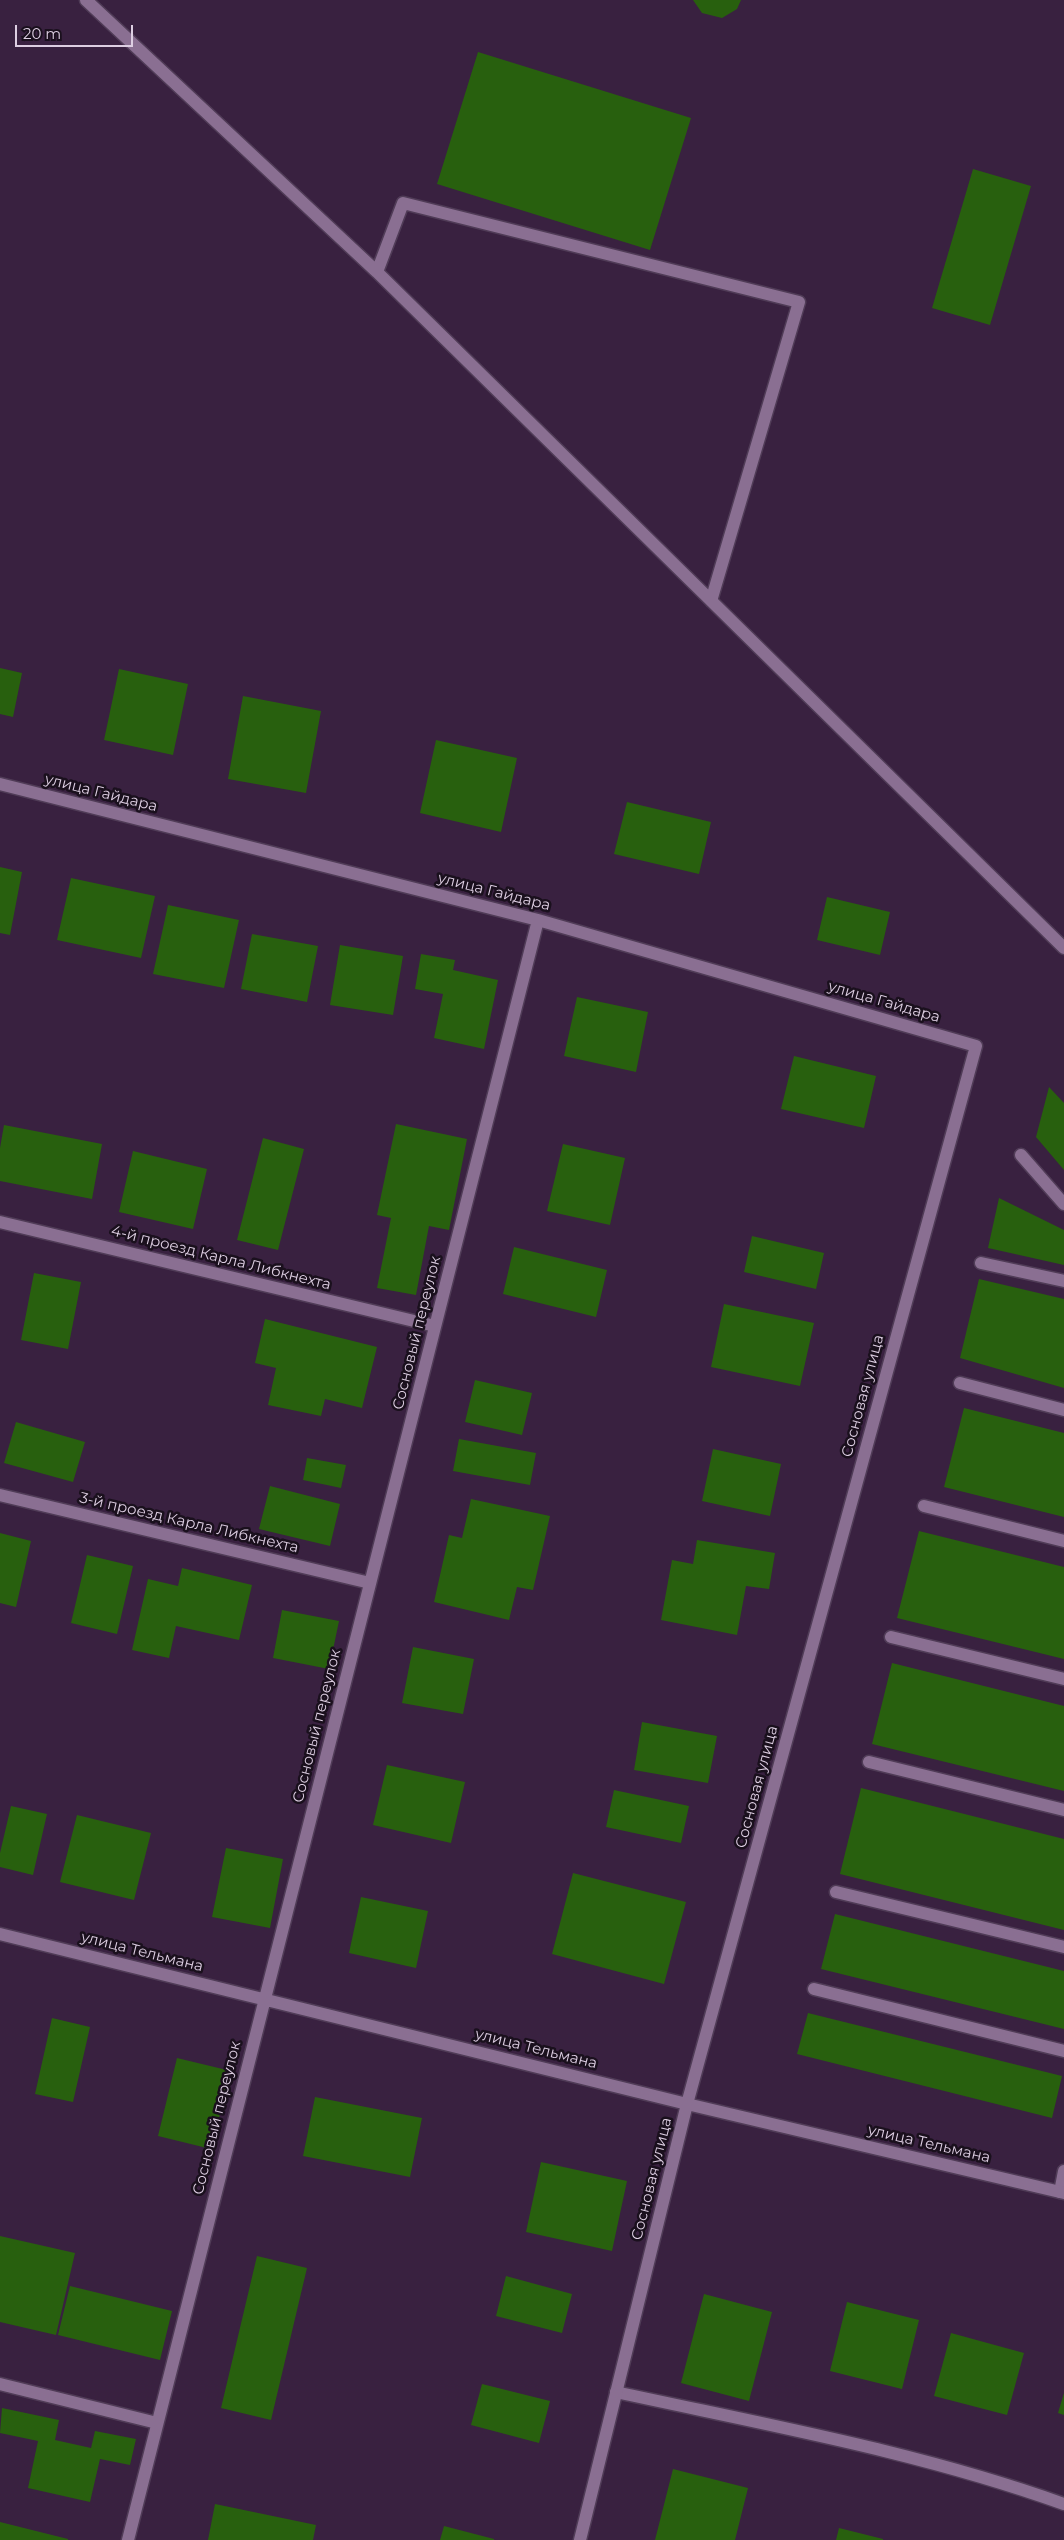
<!DOCTYPE html>
<html>
<head>
<meta charset="utf-8">
<style>
	body { margin:0 }
	#map { position:relative; width:1064px; height:2540px; overflow:hidden; background:#392140; font-family:Montserrat,sans-serif }
	canvas { display:block }
	.scale { position:absolute; left:15px; top:25px; width:118px; height:22px; box-sizing:border-box; border:2px solid #ddcee2; border-top:0; padding-left:6px; font-size:15px; line-height:18px; white-space:nowrap; color:#ddcee2; -webkit-text-stroke:4px #1a101d; paint-order:stroke }
</style>
</head>
<body>
<div id="map">
<canvas width="1064" height="2540"></canvas>
<div class="scale">20 m</div>
</div>
<script>
const context = document.querySelector('canvas').getContext('2d');
context.lineJoin = 'round';
function fillPath(path, color) { context.fillStyle = color; context.fill(path, 'evenodd'); }
function trace(path, color, width, dash) { context.strokeStyle = color; context.lineWidth = width; context.lineCap = dash ? 'butt' : 'round'; context.setLineDash(dash || []); context.stroke(path); }
function write(font, color, halo, rows, align = 'center') {
  context.font = font + ' Montserrat,sans-serif'; context.lineWidth = 5; context.setLineDash([]); context.textBaseline = 'middle'; context.strokeStyle = halo; context.fillStyle = color; for (const [text, x, y, turn = 0] of rows) {
    context.save(); context.translate(x, y); context.rotate((+turn || 0) * Math.PI / 180); context.textAlign = isNaN(turn) ? turn : align; if (halo) context.strokeText(text, 0, 0); context.fillText(text, 0, 0); context.restore();
  }
}
fillPath(new Path2D(`
	M 693,0 L 741,0 L 737,9 L 722,18 L 702,13 Z
	M 478,52 L 691,118 L 650,250 L 437,184 Z
	M 973,169 L 1031,186 L 990,325 L 932,308 Z
	M 0,668 L 22,673 L 13,717 L 0,714 Z
	M 119,669 L 188,684 L 173,755 L 104,740 Z
	M 243,696 L 321,711 L 306,793 L 228,779 Z
	M 436,740 L 517,758 L 501,832 L 420,813 Z
	M 627,802 L 711,822 L 699,874 L 614,854 Z
	M 0,867 L 22,872 L 10,935 L 0,933 Z
	M 71,878 L 155,896 L 141,958 L 57,940 Z
	M 827,897 L 890,912 L 880,955 L 817,940 Z
	M 168,905 L 239,920 L 224,988 L 153,974 Z
	M 252,934 L 318,946 L 307,1002 L 241,989 Z
	M 340,945 L 403,956 L 393,1015 L 330,1005 Z
	M 421,954 L 455,960 L 453,970 L 498,980 L 484,1049 L 434,1038 L 443,994 L 415,989 Z
	M 577,997 L 648,1012 L 636,1072 L 564,1056 Z
	M 794,1056 L 876,1076 L 864,1128 L 781,1109 Z
	M 1049,1087 L 1064,1103 L 1064,1170 L 1036,1137 Z
	M 396,1124 L 467,1139 L 449,1230 L 429,1226 L 416,1295 L 377,1288 L 391,1218 L 377,1215 Z
	M 4,1125 L 102,1144 L 92,1199 L 0,1181 L 0,1148 Z
	M 263,1138 L 304,1149 L 278,1250 L 237,1240 Z
	M 563,1144 L 625,1158 L 610,1225 L 547,1211 Z
	M 133,1151 L 207,1169 L 193,1229 L 119,1212 Z
	M 999,1198 L 1064,1230 L 1064,1265 L 988,1248 Z
	M 752,1236 L 824,1253 L 816,1289 L 744,1272 Z
	M 514,1247 L 607,1270 L 596,1317 L 503,1294 Z
	M 34,1273 L 81,1282 L 68,1349 L 21,1340 Z
	M 979,1279 L 1064,1299 L 1064,1388 L 960,1358 Z
	M 724,1304 L 814,1323 L 800,1386 L 711,1367 Z
	M 265,1319 L 377,1347 L 362,1408 L 325,1399 L 321,1416 L 268,1405 L 276,1368 L 255,1363 Z
	M 475,1380 L 532,1393 L 522,1435 L 465,1422 Z
	M 964,1408 L 1064,1433 L 1064,1517 L 944,1487 Z
	M 16,1422 L 85,1442 L 73,1482 L 4,1463 Z
	M 459,1439 L 536,1453 L 530,1485 L 453,1471 Z
	M 713,1449 L 781,1464 L 770,1516 L 702,1501 Z
	M 307,1458 L 346,1465 L 341,1488 L 303,1480 Z
	M 270,1486 L 340,1504 L 330,1546 L 259,1529 Z
	M 471,1499 L 550,1516 L 533,1590 L 517,1587 L 509,1620 L 434,1602 L 449,1535 L 462,1538 Z
	M 919,1531 L 1064,1567 L 1064,1659 L 897,1618 Z
	M 0,1533 L 31,1541 L 16,1607 L 0,1603 Z
	M 697,1540 L 775,1553 L 769,1589 L 746,1586 L 737,1635 L 661,1620 L 672,1560 L 693,1564 Z
	M 87,1555 L 133,1566 L 117,1634 L 71,1623 Z
	M 182,1568 L 252,1585 L 239,1640 L 176,1626 L 169,1658 L 132,1650 L 148,1579 L 178,1586 Z
	M 282,1610 L 339,1621 L 329,1669 L 273,1658 Z
	M 413,1647 L 474,1659 L 463,1714 L 402,1703 Z
	M 892,1663 L 1064,1706 L 1064,1791 L 872,1744 Z
	M 642,1722 L 717,1736 L 708,1783 L 634,1770 Z
	M 387,1765 L 465,1782 L 451,1843 L 373,1825 Z
	M 861,1788 L 1064,1839 L 1064,1930 L 840,1874 Z
	M 614,1790 L 689,1806 L 681,1843 L 606,1827 Z
	M 11,1806 L 47,1814 L 33,1875 L 0,1867 L 0,1853 Z
	M 77,1815 L 151,1833 L 134,1900 L 60,1882 Z
	M 226,1848 L 283,1859 L 270,1928 L 212,1917 Z
	M 573,1873 L 686,1902 L 664,1984 L 552,1954 Z
	M 361,1897 L 428,1911 L 416,1968 L 349,1953 Z
	M 835,1914 L 1064,1971 L 1064,2029 L 821,1969 Z
	M 808,2013 L 1062,2076 L 1052,2118 L 797,2054 Z
	M 52,2018 L 90,2027 L 73,2102 L 35,2094 Z
	M 177,2058 L 231,2071 L 211,2149 L 158,2136 Z
	M 315,2097 L 422,2118 L 410,2177 L 303,2156 Z
	M 541,2162 L 627,2181 L 612,2251 L 526,2232 Z
	M 0,2236 L 75,2253 L 56,2335 L 0,2322 Z
	M 257,2256 L 307,2268 L 271,2420 L 221,2408 Z
	M 506,2276 L 572,2294 L 562,2333 L 496,2316 Z
	M 70,2286 L 172,2311 L 160,2360 L 58,2335 Z
	M 704,2294 L 772,2312 L 749,2401 L 681,2383 Z
	M 847,2302 L 919,2320 L 902,2389 L 830,2371 Z
	M 951,2333 L 1024,2353 L 1007,2415 L 934,2396 Z
	M 482,2384 L 550,2401 L 539,2443 L 471,2425 Z
	M 1064,2393 L 1064,2415 L 1058,2413 Z
	M 2,2408 L 59,2420 L 55,2440 L 91,2448 L 95,2431 L 136,2439 L 130,2465 L 100,2459 L 90,2502 L 28,2488 L 38,2441 L 0,2433 Z
	M 673,2469 L 748,2488 L 735,2540 L 655,2540 Z
	M 215,2504 L 316,2525 L 313,2540 L 208,2540 Z
	M 0,2522 L 68,2539 L 68,2540 L 0,2540 Z
	M 444,2526 L 494,2539 L 494,2540 L 440,2540 Z
	M 839,2528 L 883,2539 L 883,2540 L 836,2540 Z`), '#28600e');
const service = new Path2D(`
	M 86,0 L 377,272 L 1064,948
	M 377,272 L 403,203 L 799,302 L 711,601
	M 1021,1155 L 1064,1204
	M 981,1263 L 1064,1281
	M 960,1383 L 1064,1410
	M 924,1506 L 1064,1541
	M 891,1637 L 1064,1679
	M 869,1762 L 1064,1810
	M 836,1892 L 1064,1947
	M 814,1989 L 1064,2051
	M 1060,2192 L 1064,2171
	M 616,2392 C 767,2425 919,2452 1064,2504`);
const minor = new Path2D(`
	M 0,784 L 538,920 L 976,1046 L 687,2104 L 580,2540
	M 0,1222 L 435,1326
	M 0,1495 L 370,1583
	M 0,1934 L 687,2104 L 1064,2193
	M 0,2384 L 157,2423
	M 128,2540 L 538,920`);
trace(service, '#503c57', 15);
trace(minor, '#503c57', 15);
trace(service, '#8a6f92', 12);
trace(minor, '#8a6f92', 12);
write('15px', '#ddcee2', '#1a101d', [
	["улица Гайдара",101,793,14],
	["улица Гайдара",494,892,14],
	["улица Гайдара",884,1002,16],
	["4-й проезд Карла Либкнехта",221,1258,14],
	["Сосновый переулок",417,1333,-76],
	["Сосновая улица",863,1396,-75],
	["3-й проезд Карла Либкнехта",189,1523,13],
	["Сосновый переулок",317,1726,-76],
	["Сосновая улица",757,1787,-75],
	["улица Тельмана",142,1952,14],
	["улица Тельмана",536,2049,14],
	["Сосновый переулок",217,2118,-76],
	["улица Тельмана",929,2144,13],
	["Сосновая улица",652,2179,-76]
]);
</script>
</body>
</html>
